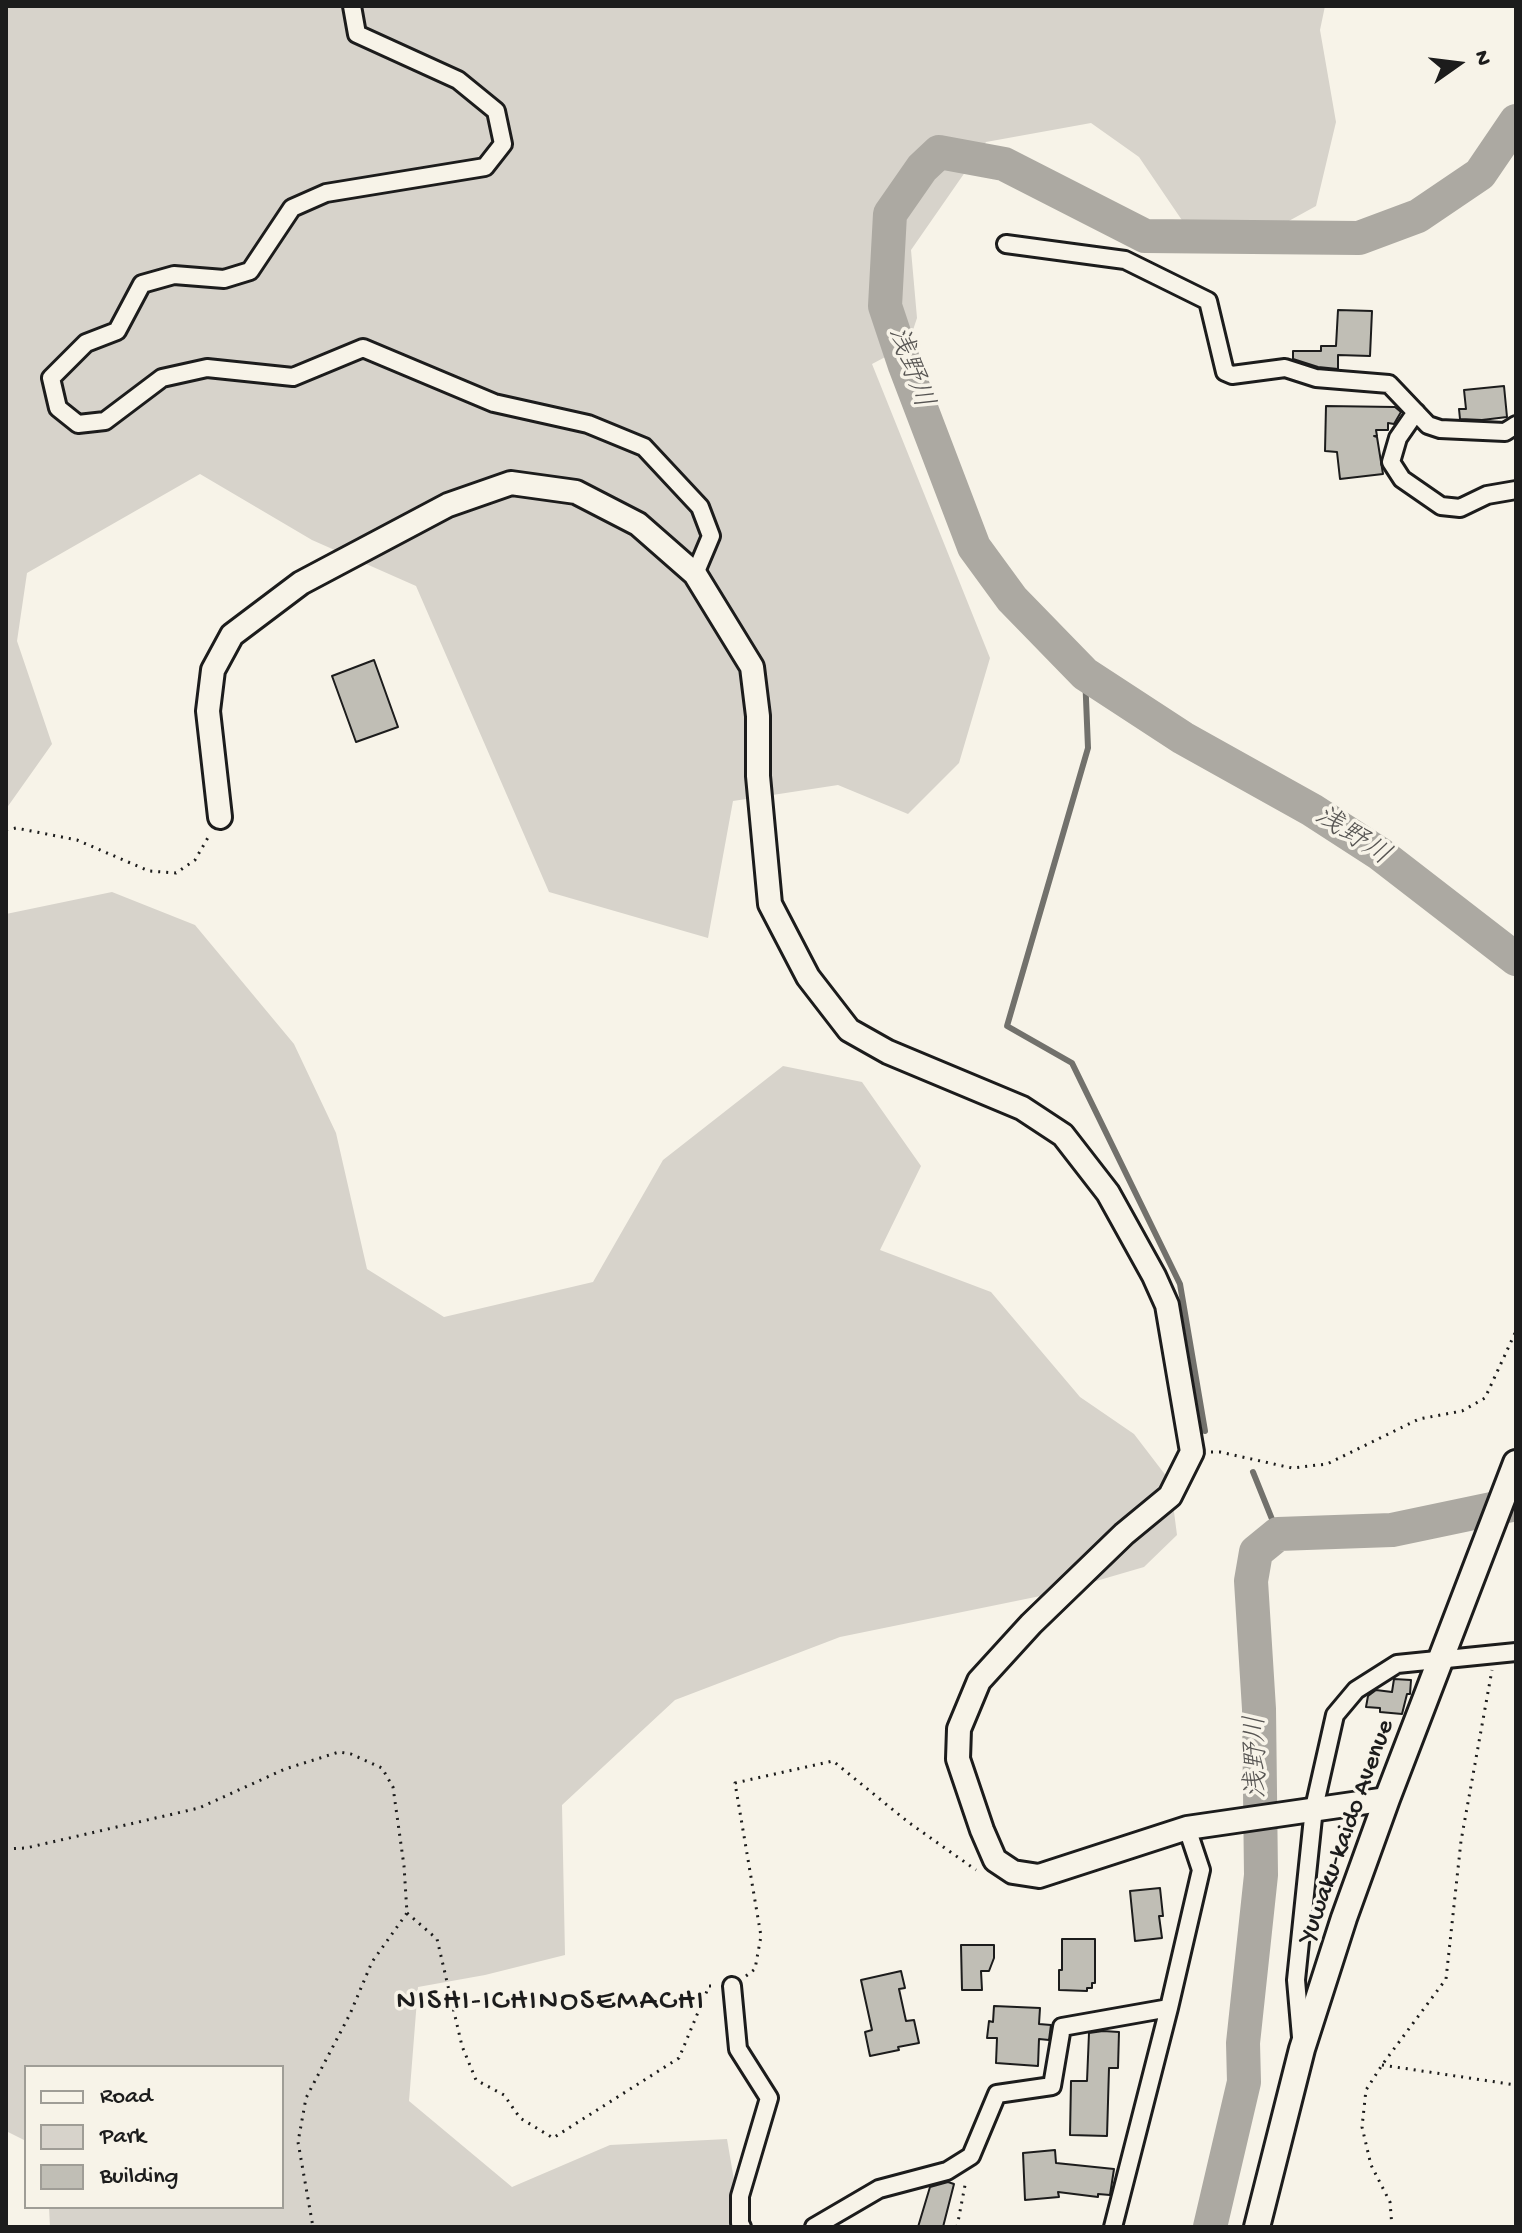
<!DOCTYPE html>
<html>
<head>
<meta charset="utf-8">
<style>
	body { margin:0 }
	#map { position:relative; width:1522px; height:2233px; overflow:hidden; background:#f7f3e8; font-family:"Gochi Hand",sans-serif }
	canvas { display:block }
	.frame { position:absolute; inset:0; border:8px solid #1c1c1c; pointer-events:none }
	.legend { position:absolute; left:24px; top:2065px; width:260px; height:144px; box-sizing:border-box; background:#f7f3e8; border:2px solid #9f9d96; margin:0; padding:10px 14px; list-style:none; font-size:24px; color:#1c1c1c }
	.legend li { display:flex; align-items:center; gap:16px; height:40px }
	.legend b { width:40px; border:2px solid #9f9d96 }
	.north { position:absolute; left:1418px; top:24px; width:80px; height:80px; -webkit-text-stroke:6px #f7f3e8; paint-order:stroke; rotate:76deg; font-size:22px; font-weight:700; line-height:32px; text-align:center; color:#1c1c1c }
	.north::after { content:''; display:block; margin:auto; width:28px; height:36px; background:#1c1c1c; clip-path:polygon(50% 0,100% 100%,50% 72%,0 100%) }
</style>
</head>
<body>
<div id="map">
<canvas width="1522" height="2233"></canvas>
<div class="frame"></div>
<ul class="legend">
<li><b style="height:10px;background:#f7f3e8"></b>Road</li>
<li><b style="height:22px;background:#d7d3cb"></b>Park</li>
<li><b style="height:22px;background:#c0beb5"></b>Building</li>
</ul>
<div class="north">N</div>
</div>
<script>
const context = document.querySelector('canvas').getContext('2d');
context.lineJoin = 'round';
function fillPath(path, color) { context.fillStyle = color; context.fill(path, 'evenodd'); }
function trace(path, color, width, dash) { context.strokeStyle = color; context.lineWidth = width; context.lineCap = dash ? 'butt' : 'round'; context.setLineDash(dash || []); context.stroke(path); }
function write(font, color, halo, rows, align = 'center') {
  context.font = font + ' "Gochi Hand","Klee One",sans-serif'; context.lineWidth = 7; context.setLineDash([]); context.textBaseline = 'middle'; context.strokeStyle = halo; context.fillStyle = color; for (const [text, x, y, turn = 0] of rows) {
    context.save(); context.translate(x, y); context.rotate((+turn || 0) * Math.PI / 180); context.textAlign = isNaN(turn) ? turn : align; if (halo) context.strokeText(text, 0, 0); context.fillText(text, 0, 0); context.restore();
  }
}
fillPath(new Path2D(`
	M 6,6 L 1325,6 L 1320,30 L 1336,122 L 1316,206 L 1267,233 L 1192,235 L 1139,157 L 1091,123 L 986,142 L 911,250 L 917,318 L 908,345 L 872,364 L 990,658 L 959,763 L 908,814 L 838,785 L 733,801 L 708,938 L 549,892 L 416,586 L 312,540 L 200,474 L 27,573 L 17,641 L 52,744 L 6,809 Z
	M 112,892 L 195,925 L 294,1044 L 336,1133 L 367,1269 L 444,1317 L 593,1282 L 663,1160 L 783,1066 L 862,1082 L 921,1166 L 880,1250 L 991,1292 L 1080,1397 L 1134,1434 L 1170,1481 L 1177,1535 L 1144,1567 L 1055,1593 L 840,1637 L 675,1700 L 562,1805 L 565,1955 L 485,1975 L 418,1987 L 409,2101 L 512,2187 L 610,2145 L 727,2139 L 742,2227 L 50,2227 L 49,2207 L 282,2207 L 282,2067 L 26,2067 L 26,2141 L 6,2131 L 6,914 Z`), '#d7d3cb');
trace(new Path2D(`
	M 1085,674 L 1088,748 L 1007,1026 L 1072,1063 L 1180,1284 L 1205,1431
	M 1253,1472 L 1278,1534`), '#72716c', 6);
trace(new Path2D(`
	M 1516,121 L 1480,174 L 1418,216 L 1359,238 L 1145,236 L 1004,164 L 939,152 L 922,168 L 890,214 L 885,306 L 905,366 L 974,547 L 1012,599 L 1085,674 L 1183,738 L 1312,810 L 1380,854 L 1516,959
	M 1210,2227 L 1244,2082 L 1243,2043 L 1261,1875 L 1259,1709 L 1251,1581 L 1256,1552 L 1278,1534 L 1392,1530 L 1516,1504`), '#aca9a2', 34);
const building = new Path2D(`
	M 1338,310 L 1372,311 L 1370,356 L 1338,355 L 1338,369 L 1318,367 L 1293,359 L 1293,351 L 1321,351 L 1321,346 L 1336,346 Z
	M 1504,386 L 1507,417 L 1482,420 L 1460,419 L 1459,409 L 1466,409 L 1464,390 Z
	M 1326,406 L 1395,407 L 1401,412 L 1394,424 L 1388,423 L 1388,430 L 1376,430 L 1377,436 L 1374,436 L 1377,437 L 1383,474 L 1340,479 L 1337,452 L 1325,451 Z
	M 374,660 L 398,727 L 356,742 L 332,676 Z
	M 1394,1679 L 1411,1680 L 1410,1694 L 1407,1694 L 1402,1714 L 1380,1712 L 1380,1708 L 1366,1707 L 1368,1696 L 1376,1690 L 1392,1692 Z
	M 1160,1888 L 1163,1916 L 1159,1916 L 1162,1938 L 1135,1941 L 1130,1891 Z
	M 1062,1939 L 1095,1939 L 1095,1983 L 1092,1983 L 1092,1988 L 1087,1988 L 1087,1991 L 1059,1990 L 1059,1970 L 1062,1970 Z
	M 961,1945 L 994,1945 L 994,1958 L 989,1971 L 981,1971 L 982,1990 L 962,1990 Z
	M 901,1971 L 905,1988 L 899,1989 L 906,2021 L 914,2020 L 919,2043 L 898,2047 L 899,2050 L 870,2056 L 865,2032 L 872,2030 L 861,1980 Z
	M 994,2006 L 1040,2008 L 1039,2024 L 1051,2025 L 1049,2040 L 1039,2039 L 1038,2066 L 996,2063 L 997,2038 L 987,2038 L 989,2021 L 993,2022 Z
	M 1103,2031 L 1119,2032 L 1118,2068 L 1109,2068 L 1107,2136 L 1070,2135 L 1071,2081 L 1087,2081 L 1089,2033 Z
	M 1055,2150 L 1056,2163 L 1114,2169 L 1110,2195 L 1098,2194 L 1098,2197 L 1058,2192 L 1059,2197 L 1025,2200 L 1023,2153 Z
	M 948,2182 L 954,2184 L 943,2227 L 918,2227 L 930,2187 Z`);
fillPath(building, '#c0beb5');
trace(building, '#1c1c1c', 2);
const street = new Path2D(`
	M 352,6 L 357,34 L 458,80 L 496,111 L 503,144 L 485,167 L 326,193 L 292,208 L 250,271 L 224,279 L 174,275 L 142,284 L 117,331 L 86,343 L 51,378 L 58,408 L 78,424 L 105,421 L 162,378 L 207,368 L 293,377 L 363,348 L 494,403 L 588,424 L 644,447 L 700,507 L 711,536 L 695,574
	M 1006,244 L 1125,260 L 1208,301 L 1225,372 L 1232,375 L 1285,368 L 1316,378 L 1389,384 L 1428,425 L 1440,429 L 1505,432 L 1516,425
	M 1416,412 L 1398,438 L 1391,462 L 1402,479 L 1441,506 L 1460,508 L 1487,495 L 1516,490
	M 732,1986 L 738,2049 L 769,2098 L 740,2196 L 740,2223 L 742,2227
	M 1301,2037 L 1296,1980 L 1314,1808 L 1335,1715 L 1356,1690 L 1397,1664 L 1516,1652
	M 814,2227 L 879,2189 L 947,2171 L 971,2156 L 997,2094 L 1052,2086 L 1062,2027 L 1169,2008
	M 1113,2227 L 1169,2008 L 1201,1870 L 1187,1828`);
const secondary = new Path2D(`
	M 220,817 L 208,711 L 213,670 L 232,635 L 301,583 L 448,505 L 511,483 L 576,492 L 638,524 L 695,574 L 752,667 L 758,716 L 758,776 L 770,904 L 808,977 L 849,1030 L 888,1052 L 1022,1108 L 1063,1135 L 1108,1193 L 1154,1276 L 1167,1305 L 1192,1452 L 1170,1496 L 1124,1534 L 1031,1624 L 979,1681 L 959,1729 L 958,1759 L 982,1830 L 995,1860 L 1013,1872 L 1039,1876 L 1187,1828 L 1387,1799`);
const primary = new Path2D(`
	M 1257,2227 L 1302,2049 L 1344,1918 L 1387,1799 L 1516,1463`);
trace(street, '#1c1c1c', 22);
trace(secondary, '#1c1c1c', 28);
trace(primary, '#1c1c1c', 30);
trace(new Path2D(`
	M 6,830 L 16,828 L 77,840 L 149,871 L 176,873 L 195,860 L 210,834
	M 1211,1452 L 1220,1452 L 1292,1468 L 1327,1464 L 1419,1419 L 1462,1411 L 1485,1398 L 1516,1331
	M 6,1849 L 26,1848 L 199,1808 L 285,1769 L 339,1752 L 351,1754 L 382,1768 L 393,1787 L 404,1866 L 407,1913 L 372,1962 L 350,2014 L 306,2098 L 298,2142 L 313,2227
	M 407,1913 L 437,1939 L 462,2046 L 476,2080 L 504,2095 L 520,2118 L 553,2138 L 679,2058 L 709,1986 L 714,1986
	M 746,1976 L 755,1969 L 761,1936 L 735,1783 L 833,1761 L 908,1822 L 976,1870
	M 1382,2065 L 1516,2085
	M 957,2227 L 966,2180
	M 1392,2227 L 1390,2202 L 1371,2165 L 1362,2127 L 1366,2090 L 1382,2065 L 1446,1979 L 1461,1841 L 1492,1670`), '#1c1c1c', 3, [2, 6]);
trace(street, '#f7f3e8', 16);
trace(secondary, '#f7f3e8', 22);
trace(primary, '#f7f3e8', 24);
write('26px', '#1c1c1c', '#f7f3e8', [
	["Yuwaku-kaido Avenue",1348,1832,-70]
]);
write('italic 28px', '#565452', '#f7f3e8', [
	["浅野川",908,368,70],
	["浅野川",1351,838,33],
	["浅野川",1259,1757,-91]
]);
context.letterSpacing = '2px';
write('30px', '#1c1c1c', '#f7f3e8', [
	["NISHI-ICHINOSEMACHI",551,2003]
]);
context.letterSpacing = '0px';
</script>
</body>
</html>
